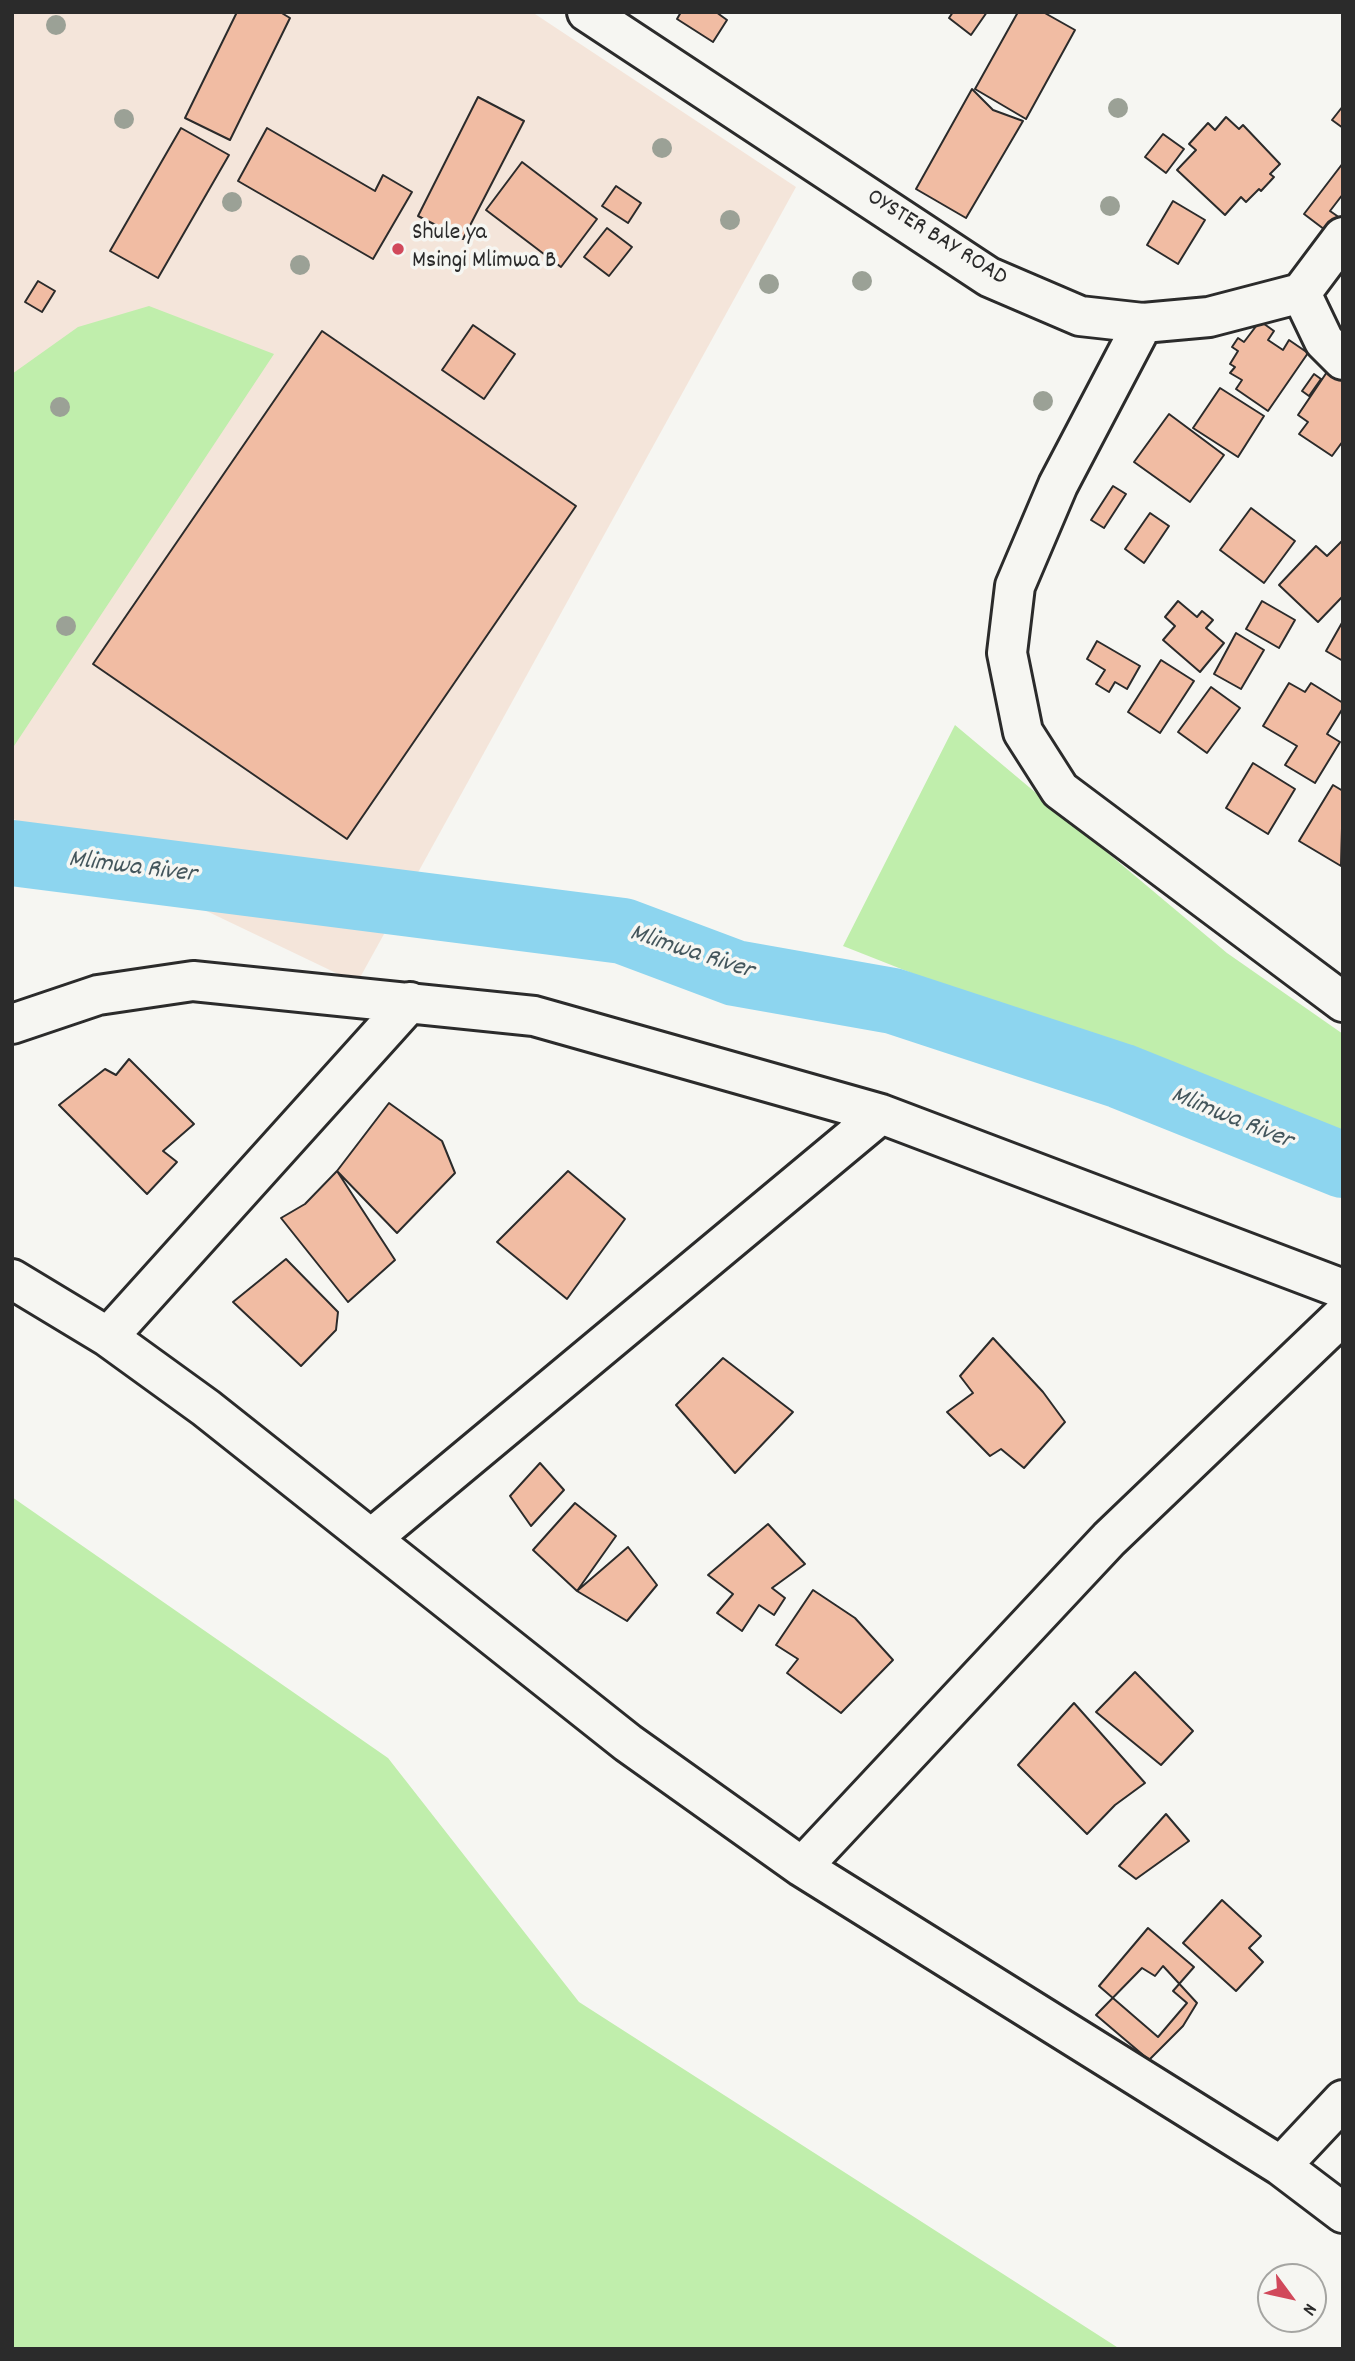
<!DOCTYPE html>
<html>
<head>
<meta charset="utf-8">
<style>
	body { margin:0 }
	#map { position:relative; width:1355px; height:2361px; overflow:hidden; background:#f6f6f2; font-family:Dekko,sans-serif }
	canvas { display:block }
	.frame { position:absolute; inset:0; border:14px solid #2b2b2b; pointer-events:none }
	.north { position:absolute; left:1257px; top:2263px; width:70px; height:70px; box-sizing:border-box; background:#f6f6f2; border:2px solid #a5a5a2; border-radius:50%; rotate:123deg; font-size:19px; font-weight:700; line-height:28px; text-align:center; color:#2b2b2b }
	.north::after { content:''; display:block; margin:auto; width:24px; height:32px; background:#d1495b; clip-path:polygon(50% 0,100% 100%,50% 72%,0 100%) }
</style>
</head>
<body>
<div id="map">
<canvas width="1355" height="2361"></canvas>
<div class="frame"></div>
<div class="north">N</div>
</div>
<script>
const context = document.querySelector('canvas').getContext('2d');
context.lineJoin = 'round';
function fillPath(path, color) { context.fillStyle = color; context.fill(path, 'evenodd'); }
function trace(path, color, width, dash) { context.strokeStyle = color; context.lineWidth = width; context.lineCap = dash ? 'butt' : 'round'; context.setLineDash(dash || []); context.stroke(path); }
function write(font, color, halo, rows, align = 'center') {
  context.font = font + ' Dekko,sans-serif'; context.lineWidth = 7; context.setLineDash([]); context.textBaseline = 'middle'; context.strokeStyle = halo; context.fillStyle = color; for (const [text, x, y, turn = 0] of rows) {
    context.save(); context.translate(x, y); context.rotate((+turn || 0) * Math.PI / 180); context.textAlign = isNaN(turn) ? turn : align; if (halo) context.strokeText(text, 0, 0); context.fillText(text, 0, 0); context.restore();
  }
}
fillPath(new Path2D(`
	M 12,12 L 532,12 L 796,187 L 357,983 L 12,818 Z`), '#f4e5da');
fillPath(new Path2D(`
	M 149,306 L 274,354 L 12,749 L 12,374 L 78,327 Z
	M 955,725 L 1227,953 L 1343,1034 L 1343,1143 L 843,946 Z
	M 12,1497 L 388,1758 L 579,2002 L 1120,2349 L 12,2349 Z`), '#c0eeac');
trace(new Path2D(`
	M 12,853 L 623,931 L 735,973 L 893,1001 L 1121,1076 L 1343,1165`), '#8dd5ef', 66);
const building = new Path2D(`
	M 237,12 L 280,12 L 290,18 L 230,140 L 185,118 Z
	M 681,12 L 716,12 L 727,20 L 713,42 L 677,19 Z
	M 953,12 L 987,12 L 971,35 L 949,18 Z
	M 1018,12 L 1043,12 L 1075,30 L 1026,119 L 975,89 Z
	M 972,89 L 993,110 L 1023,121 L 966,218 L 916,189 Z
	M 478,97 L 524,121 L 463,239 L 418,216 Z
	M 1343,106 L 1343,128 L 1332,120 Z
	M 1226,117 L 1239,129 L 1243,125 L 1280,164 L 1270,174 L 1274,177 L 1261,191 L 1259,189 L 1246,202 L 1241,197 L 1225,215 L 1177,170 L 1196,150 L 1189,144 L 1208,123 L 1215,130 Z
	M 181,128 L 229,155 L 158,278 L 110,251 Z
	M 267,128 L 375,191 L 383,175 L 412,192 L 373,259 L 238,181 Z
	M 1163,134 L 1184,149 L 1166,173 L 1145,157 Z
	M 522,162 L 597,219 L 561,267 L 486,210 Z
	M 1343,163 L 1343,194 L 1330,211 L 1343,220 L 1333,236 L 1304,214 Z
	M 616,186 L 641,203 L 628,223 L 602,206 Z
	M 1173,201 L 1205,220 L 1178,264 L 1147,245 Z
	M 607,228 L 632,247 L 609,276 L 584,257 Z
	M 38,281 L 55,291 L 42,312 L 25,302 Z
	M 1260,321 L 1274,331 L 1268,340 L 1283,350 L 1289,340 L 1308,353 L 1268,411 L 1236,389 L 1242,380 L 1230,373 L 1235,367 L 1230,364 L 1238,351 L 1232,347 L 1238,338 L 1244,342 Z
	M 473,325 L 515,354 L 484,399 L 442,370 Z
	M 322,331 L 576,506 L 347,839 L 93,664 Z
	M 1329,369 L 1343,378 L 1343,441 L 1332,456 L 1299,434 L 1308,422 L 1298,415 Z
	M 1314,374 L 1321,379 L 1309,396 L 1302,391 Z
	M 1220,388 L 1264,416 L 1238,457 L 1193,428 Z
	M 1169,414 L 1224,455 L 1190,502 L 1134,462 Z
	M 1113,486 L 1126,494 L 1104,528 L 1091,520 Z
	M 1251,508 L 1295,541 L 1264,583 L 1220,550 Z
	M 1150,513 L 1169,526 L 1144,563 L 1125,549 Z
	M 1343,540 L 1343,596 L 1318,622 L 1279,585 L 1316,546 L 1327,556 Z
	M 1178,601 L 1197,617 L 1202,611 L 1213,620 L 1206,628 L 1224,643 L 1200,672 L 1163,640 L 1175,626 L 1165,617 Z
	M 1262,601 L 1295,620 L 1279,648 L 1246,629 Z
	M 1343,621 L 1343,661 L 1326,651 Z
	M 1236,633 L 1264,650 L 1241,689 L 1214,674 Z
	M 1097,641 L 1140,666 L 1127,689 L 1115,682 L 1109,692 L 1096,684 L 1105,670 L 1087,659 Z
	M 1161,660 L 1194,681 L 1160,733 L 1128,712 Z
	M 1289,683 L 1305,692 L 1311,683 L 1343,703 L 1343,708 L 1327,734 L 1340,742 L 1315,783 L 1285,765 L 1297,746 L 1263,726 Z
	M 1211,687 L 1240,708 L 1207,753 L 1178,732 Z
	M 1253,763 L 1295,789 L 1268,834 L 1226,808 Z
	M 1333,785 L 1343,791 L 1341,866 L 1299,841 Z
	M 129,1059 L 194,1124 L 163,1151 L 177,1162 L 147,1194 L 59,1105 L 105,1069 L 116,1075 Z
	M 389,1103 L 442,1141 L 455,1173 L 397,1233 L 337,1171 Z
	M 337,1171 L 395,1260 L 348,1302 L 281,1218 L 305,1204 Z
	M 568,1171 L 625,1219 L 567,1299 L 497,1242 Z
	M 286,1259 L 338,1312 L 336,1330 L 301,1366 L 233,1302 Z
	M 993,1338 L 1043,1392 L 1065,1422 L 1024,1468 L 1001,1449 L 990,1456 L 947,1412 L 973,1393 L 960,1376 Z
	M 723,1358 L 793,1412 L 735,1473 L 676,1405 Z
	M 540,1463 L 564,1490 L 531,1526 L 510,1496 Z
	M 575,1503 L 616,1536 L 577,1591 L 533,1550 Z
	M 768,1524 L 805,1564 L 772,1588 L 785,1598 L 774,1615 L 759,1605 L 742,1631 L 717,1613 L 733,1594 L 708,1575 Z
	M 628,1547 L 657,1585 L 627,1621 L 577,1591 Z
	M 813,1590 L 855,1618 L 893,1660 L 841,1713 L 787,1673 L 798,1659 L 776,1645 Z
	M 1135,1672 L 1193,1731 L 1161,1765 L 1096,1712 Z
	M 1074,1703 L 1145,1783 L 1115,1805 L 1087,1834 L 1018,1765 Z
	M 1166,1814 L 1189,1841 L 1136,1879 L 1119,1866 Z
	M 1222,1900 L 1261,1936 L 1249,1948 L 1263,1962 L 1236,1991 L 1183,1943 Z
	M 1148,1928 L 1194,1967 L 1173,1991 L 1187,2003 L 1158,2037 L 1099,1986 Z
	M 1163,1966 L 1197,2003 L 1183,2026 L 1149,2060 L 1096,2015 L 1142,1968 L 1155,1976 Z`);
fillPath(building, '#f1bca3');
trace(building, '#2b2b2b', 2);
const street = new Path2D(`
	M 587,12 L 989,277 L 1080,316 L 1143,323 L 1209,317 L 1301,293 L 1343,237
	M 1301,293 L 1324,341 L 1343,360
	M 1143,323 L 1058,485 L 1015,586 L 1007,653 L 1023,732 L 1060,790 L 1343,1002
	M 12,1024 L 98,995 L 193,981 L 534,1016 L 881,1114 L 1343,1289
	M 12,1279 L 108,1337 L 206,1408 L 628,1743 L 802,1867 L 1281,2166 L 1343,2213
	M 108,1337 L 410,1002
	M 372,1538 L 881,1114
	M 802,1867 L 1109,1539 L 1343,1315
	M 1281,2166 L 1343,2100`);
trace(street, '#2b2b2b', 44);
trace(street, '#f6f6f2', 38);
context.fillStyle = '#9ba196';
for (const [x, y] of [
	[56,25],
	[1118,108],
	[124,119],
	[662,148],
	[232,202],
	[1110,206],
	[730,220],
	[300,265],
	[862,281],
	[769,284],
	[1043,401],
	[60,407],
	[66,626]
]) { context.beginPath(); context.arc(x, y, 10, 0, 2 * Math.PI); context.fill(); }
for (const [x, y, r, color] of [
	[398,249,7,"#d1495b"]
]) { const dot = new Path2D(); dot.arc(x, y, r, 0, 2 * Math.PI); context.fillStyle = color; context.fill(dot); trace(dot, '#f6f6f2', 2.5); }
write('24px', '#2b2b2b', '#f6f6f2', [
	["Shule ya",412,235],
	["Msingi Mlimwa B",412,263]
], 'left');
write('24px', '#2b2b2b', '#f6f6f2', [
	["OYSTER BAY ROAD",936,239,32]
]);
write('italic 26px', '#44565c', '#f6f6f2', [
	["Mlimwa River",132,869,7],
	["Mlimwa River",691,954,18],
	["Mlimwa River",1231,1120,22]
]);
</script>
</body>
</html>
